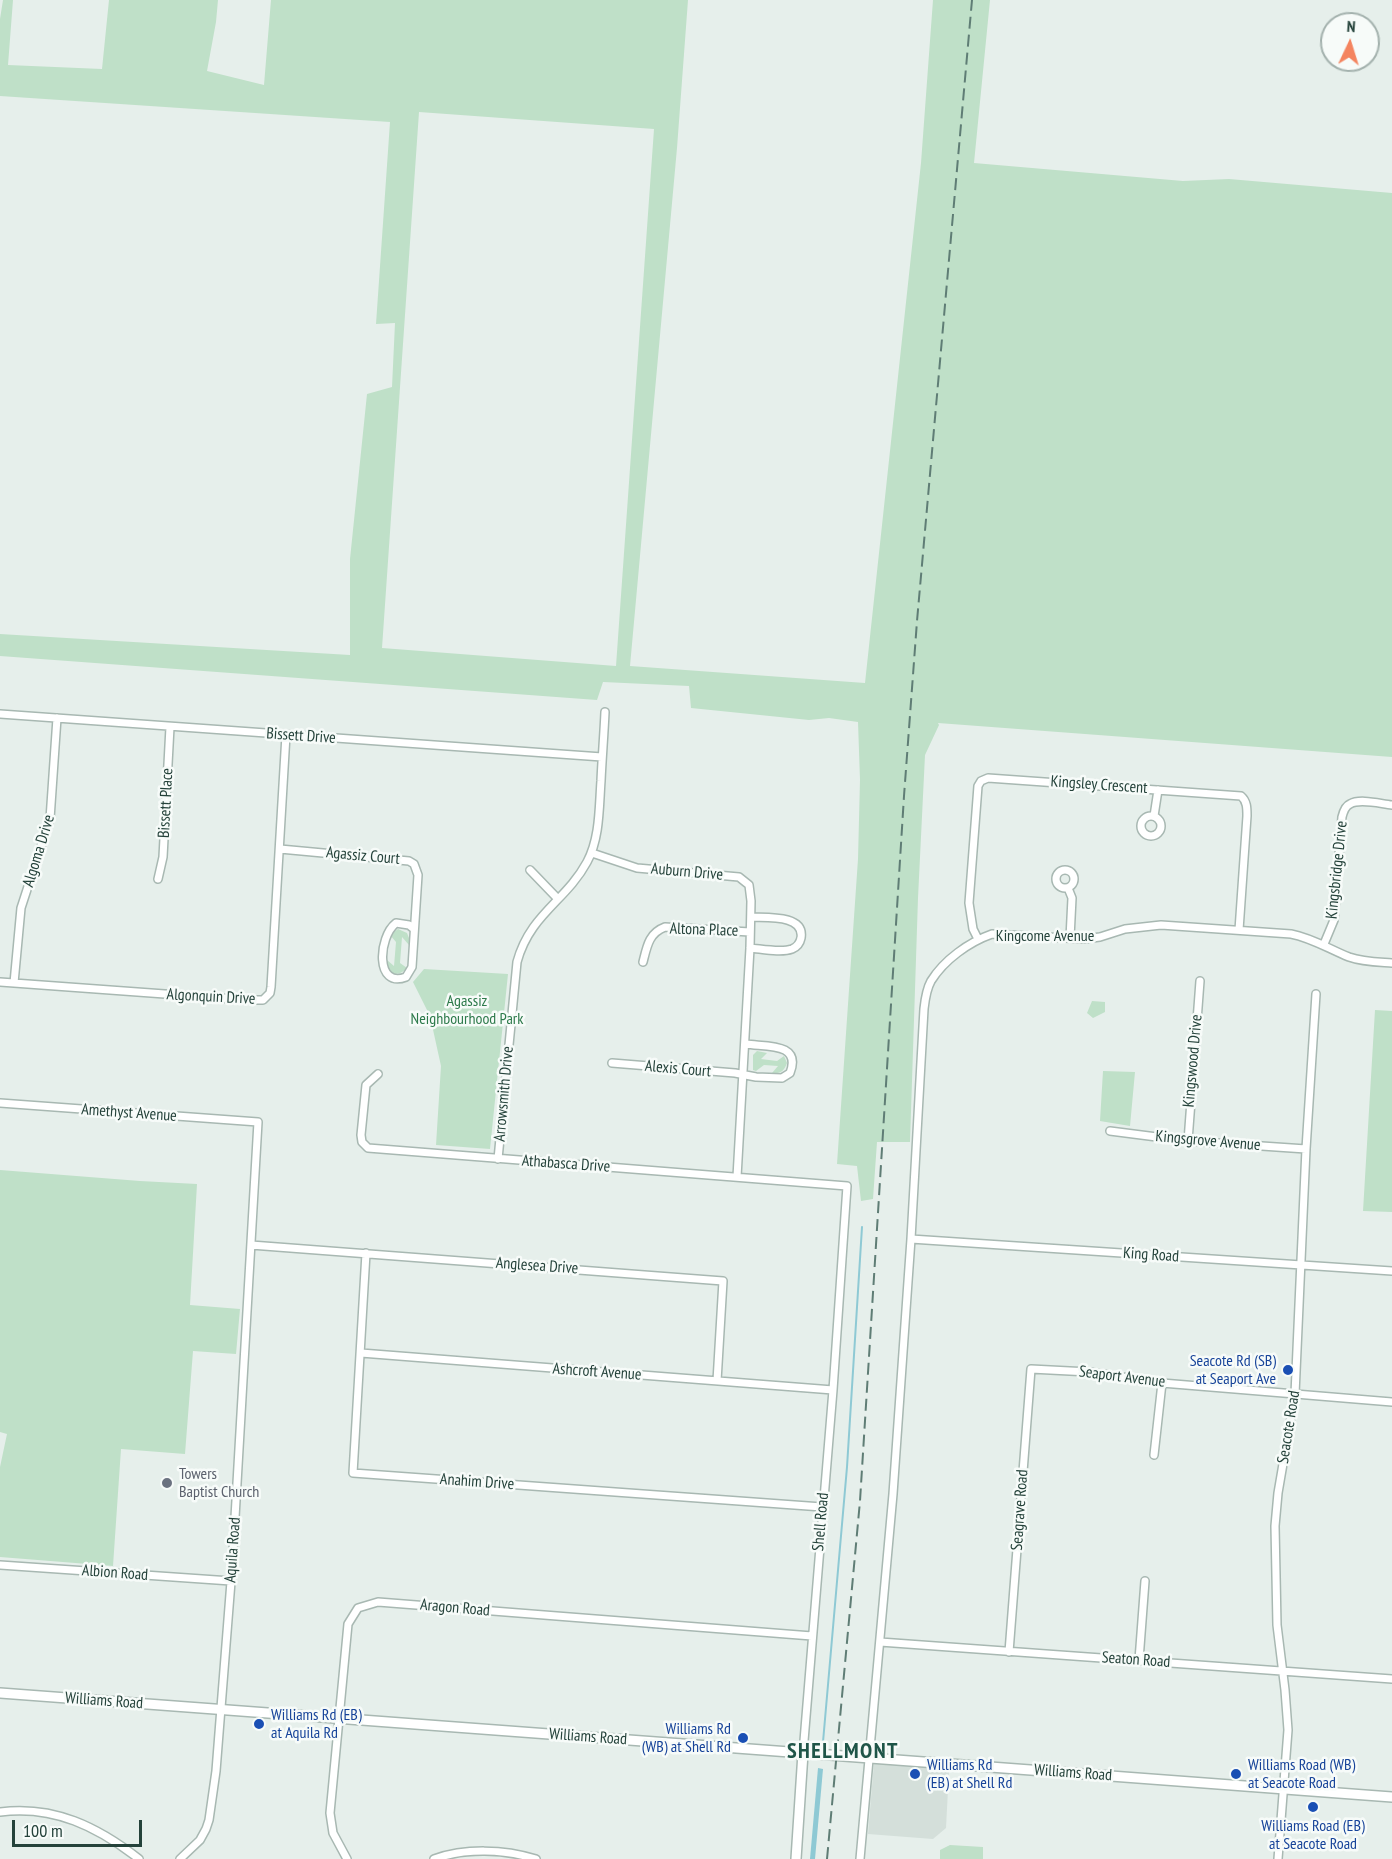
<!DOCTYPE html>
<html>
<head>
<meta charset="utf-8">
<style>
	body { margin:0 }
	#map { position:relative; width:1392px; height:1859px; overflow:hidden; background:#e6efeb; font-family:"PT Sans Narrow",sans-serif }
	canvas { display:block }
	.north { position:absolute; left:1320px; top:12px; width:60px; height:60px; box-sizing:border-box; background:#f7fbf9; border:2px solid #a3b1ad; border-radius:50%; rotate:4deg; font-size:16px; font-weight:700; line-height:24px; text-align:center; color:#24423a }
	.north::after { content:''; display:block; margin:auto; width:21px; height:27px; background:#f4845f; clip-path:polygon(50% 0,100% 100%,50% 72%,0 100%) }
	.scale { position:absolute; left:12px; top:1820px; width:130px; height:27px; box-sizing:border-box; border:3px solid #24423a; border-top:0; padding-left:8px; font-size:18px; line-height:21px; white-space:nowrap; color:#24423a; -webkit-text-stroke:4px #f7fbf9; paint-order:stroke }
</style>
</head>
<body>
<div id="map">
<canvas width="1392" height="1859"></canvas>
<div class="north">N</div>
<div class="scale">100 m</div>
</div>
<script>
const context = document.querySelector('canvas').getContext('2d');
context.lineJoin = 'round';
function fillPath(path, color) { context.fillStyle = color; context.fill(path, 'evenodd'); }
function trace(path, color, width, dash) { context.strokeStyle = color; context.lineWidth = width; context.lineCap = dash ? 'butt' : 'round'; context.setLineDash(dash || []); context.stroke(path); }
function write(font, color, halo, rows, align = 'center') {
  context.font = font + ' "PT Sans Narrow",sans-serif'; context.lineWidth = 5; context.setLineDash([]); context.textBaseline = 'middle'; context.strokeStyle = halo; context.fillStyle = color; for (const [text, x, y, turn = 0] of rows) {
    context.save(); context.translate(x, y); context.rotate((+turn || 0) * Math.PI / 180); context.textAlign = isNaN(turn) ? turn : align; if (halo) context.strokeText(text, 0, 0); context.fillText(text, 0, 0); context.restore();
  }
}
fillPath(new Path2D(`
	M 874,1763 L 949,1770 L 946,1828 L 933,1839 L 868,1834 Z`), '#d4dfda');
fillPath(new Path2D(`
	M 3,0 L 13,0 L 8,65 L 102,69 L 109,0 L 218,0 L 216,22 L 207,71 L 264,85 L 271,0 L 688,0 L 677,148 L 630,666 L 865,683 L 921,163 L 933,0 L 990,0 L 974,163 L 1183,181 L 1229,179 L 1392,193 L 1392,757 L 938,723 L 939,725 L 925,755 L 918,898 L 910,1142 L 877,1142 L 873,1199 L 861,1201 L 857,1166 L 837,1164 L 858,859 L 860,780 L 858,722 L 829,718 L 809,720 L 691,708 L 689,686 L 603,682 L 597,700 L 0,656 L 0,634 L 350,655 L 350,559 L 367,394 L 392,387 L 395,323 L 376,324 L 390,122 L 0,96 L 0,19 ZM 419,112 L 654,129 L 616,666 L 382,648 Z
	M 398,929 L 407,933 L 409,938 L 409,945 L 402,937 L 400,963 L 407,968 C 401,974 396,976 389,971 L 387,960 L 394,966 L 396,942 L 390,935 Z
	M 424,969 L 508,974 L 490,1149 L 436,1145 L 441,1066 L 430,1016 L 413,982 Z
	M 1092,1001 L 1105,1002 L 1105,1012 L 1093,1018 L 1087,1013 Z
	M 1375,1010 L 1392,1011 L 1392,1212 L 1363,1211 Z
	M 757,1051 L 767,1053 L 761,1059 L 777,1061 L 784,1056 L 787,1063 C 784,1071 781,1074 772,1073 L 778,1066 L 764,1065 L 756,1071 L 753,1070 L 753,1055 Z
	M 1103,1071 L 1135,1072 L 1130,1126 L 1100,1121 Z
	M 0,1170 L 140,1181 L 197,1184 L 190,1305 L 240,1309 L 236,1354 L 193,1351 L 185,1454 L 121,1449 L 113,1566 L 0,1557 L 0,1467 L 7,1434 L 0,1432 Z
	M 950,1845 L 983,1847 L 983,1859 L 940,1859 L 940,1850 Z`), '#bfe0c8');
fillPath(new Path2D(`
	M 818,1768 L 823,1769 L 815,1859 L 810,1859 Z`), '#8ec9d4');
trace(new Path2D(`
	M 823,1742 L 847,1467 L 862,1227`), '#8ec9d4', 2);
const minor = new Path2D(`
	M 0,714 L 602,757
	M 1154,816 L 1158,790
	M1141 826a10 10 0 1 1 20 0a10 10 0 1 1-20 0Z
	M 280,849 L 409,861 L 414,864 L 418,875 L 412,967 L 406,977 C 375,989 378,937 396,923 L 409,925 L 414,929
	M 592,853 L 637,868 L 739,877 L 749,885 L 751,901 L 750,948 L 737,1177
	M1056 879a9 9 0 1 1 18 0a9 9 0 1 1-18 0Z
	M 530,870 L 557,898
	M 158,879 L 163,857 L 170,727
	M 1068,888 L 1072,898 L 1070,938
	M 978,939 L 973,929 L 969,903 L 978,786 L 981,781 L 988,778 L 1241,796 C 1247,801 1247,808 1247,816 L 1239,930
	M 1324,944 L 1334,920 L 1342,817 C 1343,813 1345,806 1350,804 C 1360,798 1381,804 1392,805
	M 750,948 C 762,949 781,953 792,949 C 797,947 800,943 801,938 C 805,914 765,918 751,917
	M 643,962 C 647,946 649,933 665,927 L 750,932
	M 0,982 L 247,1000 L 263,1000 L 270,993 L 271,987 L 286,735
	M 14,983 L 21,908 L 50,819 L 57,718
	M 612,1063 L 735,1073 L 756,1077 L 782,1078 L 790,1073 C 802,1042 765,1047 746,1044
	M 378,1074 L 366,1085 L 361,1135 L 362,1142 L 368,1148 L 847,1186 L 833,1390 L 803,1753
	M 0,1103 L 258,1122 L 232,1569 L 216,1771 L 209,1820 L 206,1829 L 200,1840 L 180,1859
	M 1110,1131 L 1188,1141 L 1306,1149
	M 1188,1141 L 1200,981
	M 498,1159 L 517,962 C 530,914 566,901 587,862 C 600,838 599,808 601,781 C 602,758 604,735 605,712
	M 911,1239 L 1392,1271
	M 251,1245 L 723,1281 L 717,1381
	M 366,1253 L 353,1473 L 822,1507
	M 361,1353 L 833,1390
	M 1154,1455 L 1162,1383
	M 0,1565 L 231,1581
	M 880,1642 L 1392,1679
	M 1009,1652 L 1031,1369 L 1089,1372 L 1162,1383 L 1235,1389 L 1392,1402
	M 1139,1660 L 1145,1581
	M 0,1812 C 54,1805 98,1827 139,1859
	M 347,1859 L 333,1833 L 330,1813 L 348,1624 L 358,1608 L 378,1602 L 812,1636
	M 434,1859 C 465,1848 504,1849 536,1859
	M 860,1859 L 893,1494 L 911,1239 L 924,1009 C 925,1000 926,990 931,981 C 944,960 969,942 992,934 L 1084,939 L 1100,937 L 1125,929 L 1161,925 L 1291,934 C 1312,938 1329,949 1349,957 C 1363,962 1378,962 1392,963
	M 1278,1859 L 1288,1730 L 1285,1690 L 1277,1625 L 1275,1526 L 1278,1493 L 1295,1394 L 1306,1149 L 1316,994`);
const tertiary = new Path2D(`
	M 0,1693 L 1392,1797
	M 796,1859 L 803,1753`);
trace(minor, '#a8b8b2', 10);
trace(tertiary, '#a8b8b2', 12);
trace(minor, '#fff', 7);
trace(tertiary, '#fff', 9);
trace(new Path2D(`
	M 827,1859 L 860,1501 L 904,796 L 917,621 L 972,0`), '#5f7d75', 2, [12, 6]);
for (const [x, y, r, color] of [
	[1288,1370,6,"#1a4fb4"],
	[167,1483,6,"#6b7280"],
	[259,1724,6,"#1a4fb4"],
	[743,1738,6,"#1a4fb4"],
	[915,1774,6,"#1a4fb4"],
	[1236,1774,6,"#1a4fb4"],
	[1313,1807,6,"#1a4fb4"]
]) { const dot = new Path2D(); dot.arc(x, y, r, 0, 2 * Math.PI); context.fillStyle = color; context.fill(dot); trace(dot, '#f7fbf9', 2); }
write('16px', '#24423a', '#f7fbf9', [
	["Bissett Drive",301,736,4],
	["Kingsley Crescent",1099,785,4],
	["Bissett Place",166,803,-87],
	["Algoma Drive",39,851,-73],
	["Agassiz Court",363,856,5],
	["Kingsbridge Drive",1337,870,-84],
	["Auburn Drive",687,872,5],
	["Altona Place",704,930,2],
	["Kingcome Avenue",1045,936],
	["Algonquin Drive",211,997,3],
	["Kingswood Drive",1193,1061,-85],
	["Alexis Court",678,1069,5],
	["Arrowsmith Drive",504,1094,-85],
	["Amethyst Avenue",129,1113,4],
	["Kingsgrove Avenue",1208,1141,5],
	["Athabasca Drive",566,1164,4],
	["King Road",1151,1255,4],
	["Anglesea Drive",537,1266,4],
	["Ashcroft Avenue",597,1372,4],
	["Seaport Avenue",1122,1377,7],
	["Seacote Road",1289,1427,-81],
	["Anahim Drive",477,1482,4],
	["Seagrave Road",1020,1510,-86],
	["Shell Road",821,1522,-85],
	["Aquila Road",233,1550,-86],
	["Albion Road",115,1573,4],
	["Aragon Road",455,1608,5],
	["Seaton Road",1136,1660,4],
	["Williams Road",104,1701,4],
	["Williams Road",588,1737,4],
	["Williams Road",1073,1773,4]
]);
write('16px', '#2d7a4b', '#f7fbf9', [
	["Agassiz",467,1001],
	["Neighbourhood Park",467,1019]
]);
write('16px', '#164399', '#f7fbf9', [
	["Seacote Rd (SB)",1276,1361,"right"],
	["at Seaport Ave",1276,1379,"right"],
	["Williams Rd (EB)",271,1715],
	["at Aquila Rd",271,1733],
	["Williams Rd",731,1729,"right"],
	["(WB) at Shell Rd",731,1747,"right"],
	["Williams Rd",927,1765],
	["(EB) at Shell Rd",927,1783],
	["Williams Road (WB)",1248,1765],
	["at Seacote Road",1248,1783],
	["Williams Road (EB)",1313,1826,"center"],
	["at Seacote Road",1313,1844,"center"]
], 'left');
write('16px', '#5b616d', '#f7fbf9', [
	["Towers",179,1474],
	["Baptist Church",179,1492]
], 'left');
context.letterSpacing = '1.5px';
write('bold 22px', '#1f5548', '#f7fbf9', [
	["SHELLMONT",843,1752]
]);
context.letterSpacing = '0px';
</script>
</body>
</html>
